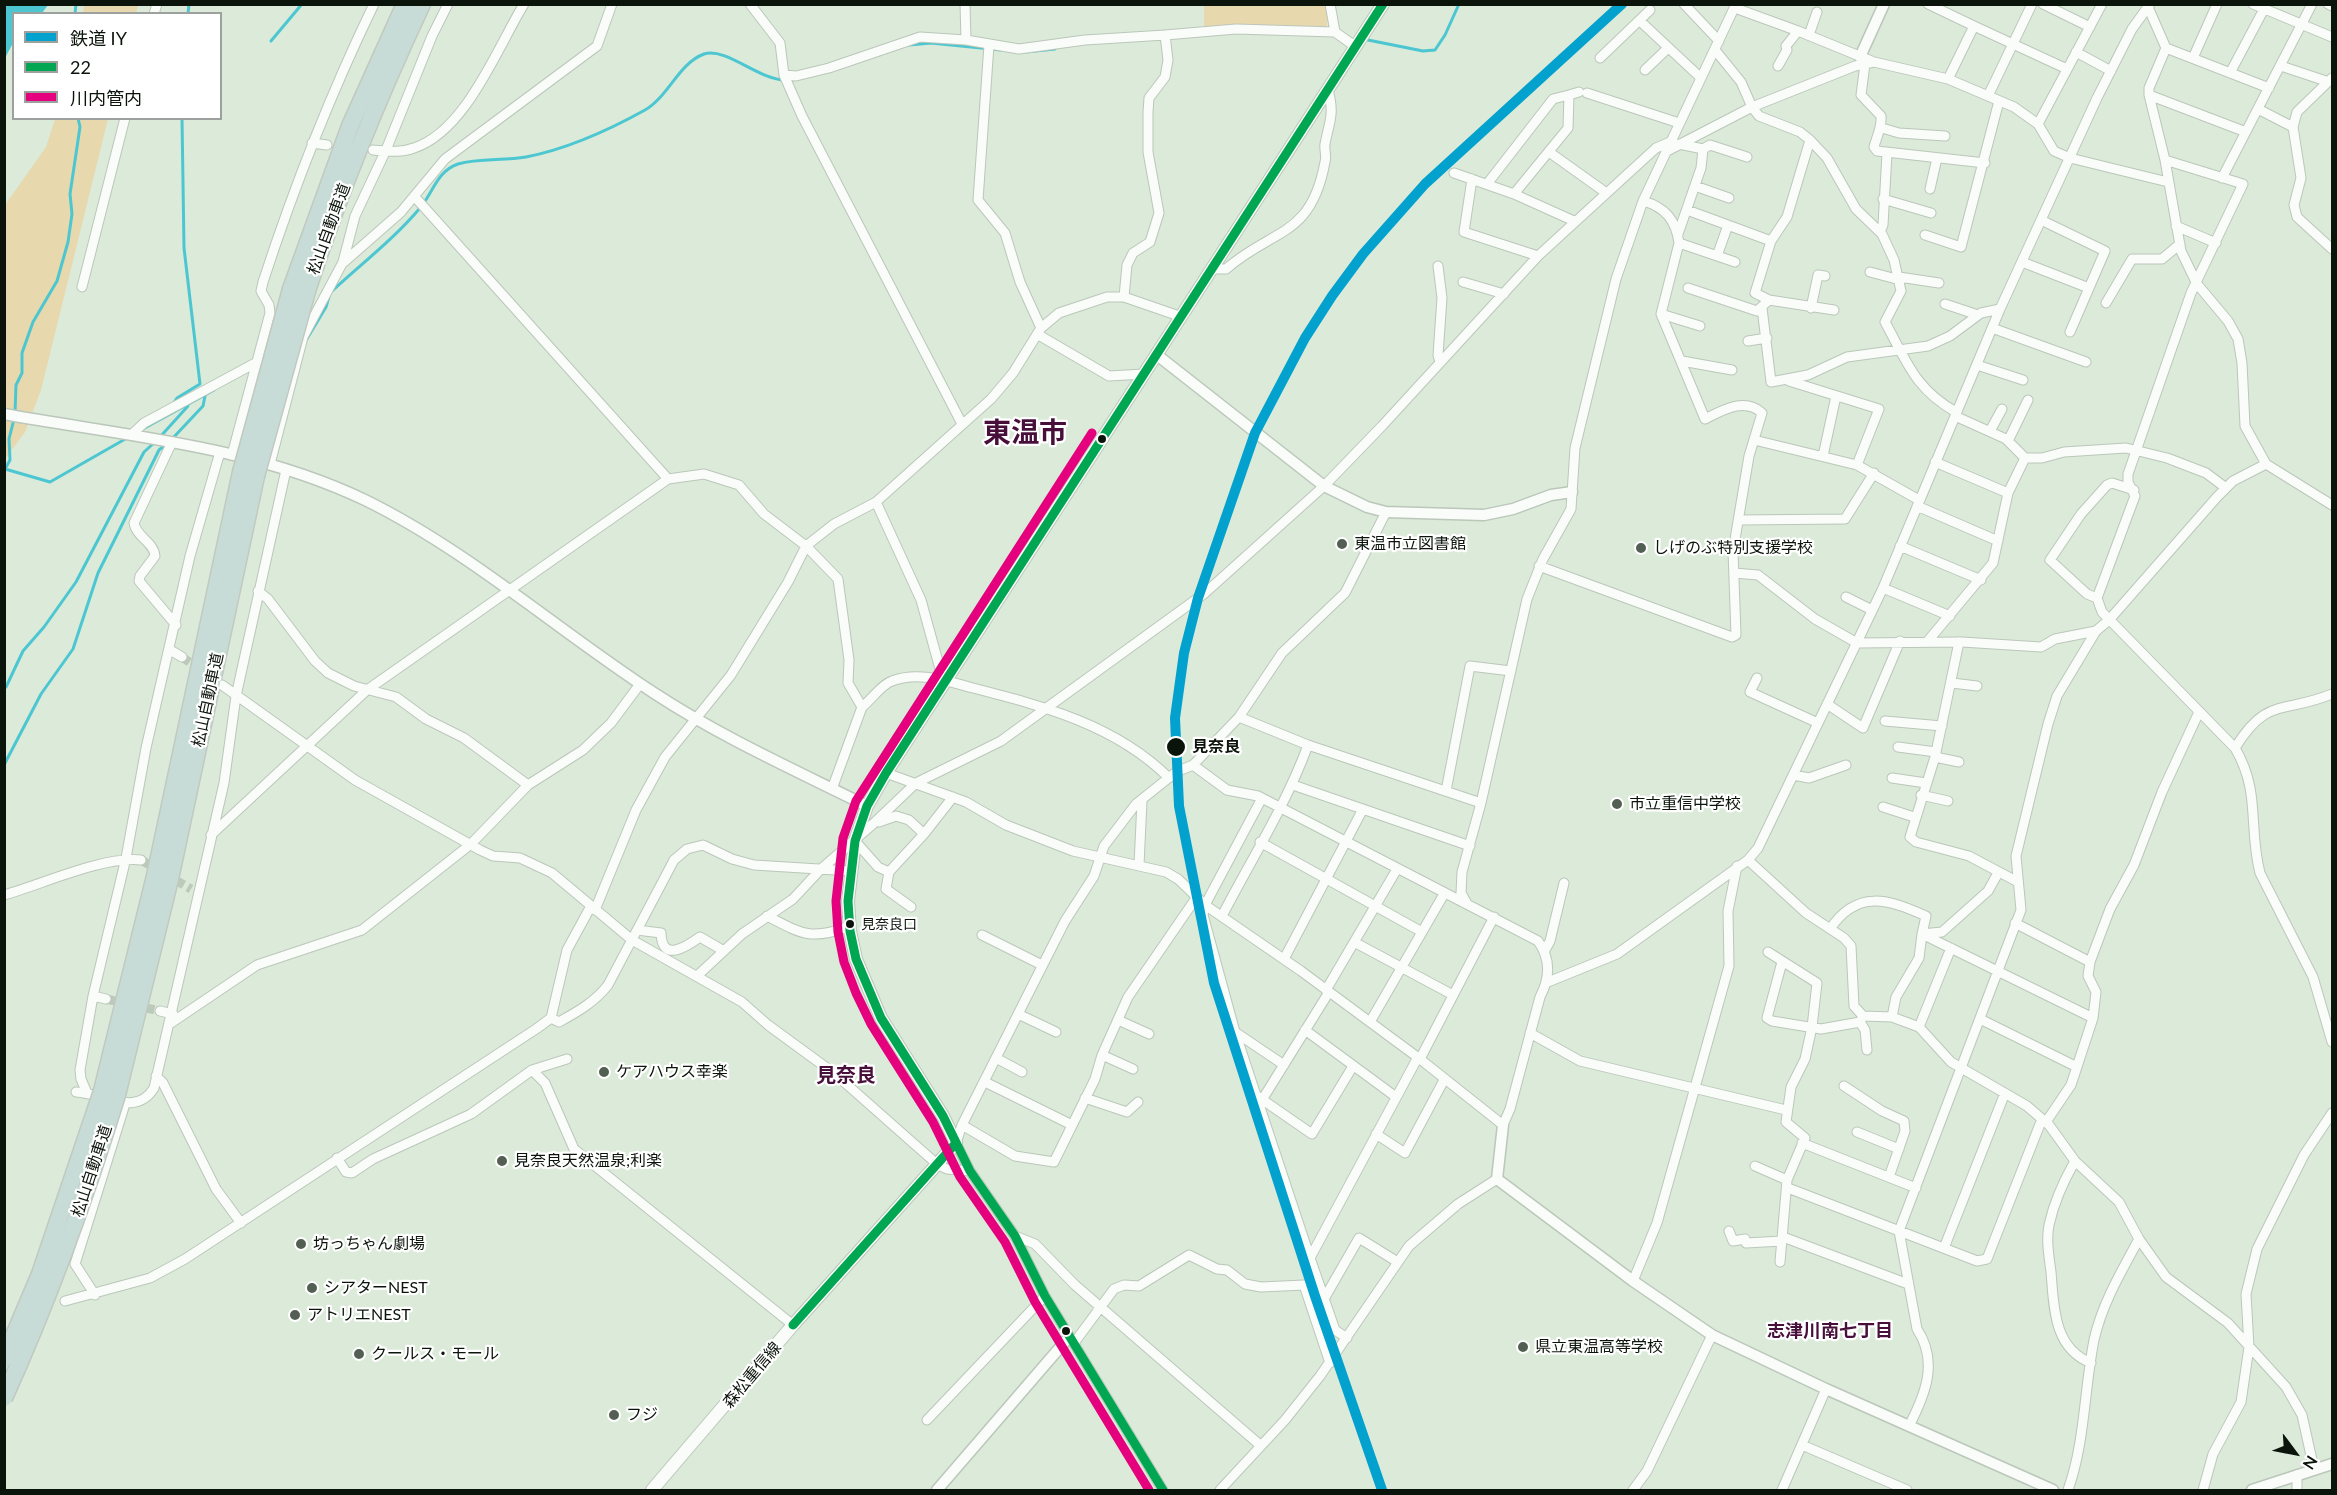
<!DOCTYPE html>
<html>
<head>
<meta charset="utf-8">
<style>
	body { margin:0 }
	#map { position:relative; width:2337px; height:1495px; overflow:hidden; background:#dbead9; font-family:Lato,"Noto Sans JP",sans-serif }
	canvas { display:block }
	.frame { position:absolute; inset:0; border:6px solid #0b140b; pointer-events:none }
	.legend { position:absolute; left:12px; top:12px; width:210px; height:108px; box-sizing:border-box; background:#fff; border:2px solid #9da19d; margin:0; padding:8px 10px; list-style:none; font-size:18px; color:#0b140b }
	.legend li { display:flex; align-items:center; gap:12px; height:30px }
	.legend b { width:30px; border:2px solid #9da19d }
	.north { position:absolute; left:2265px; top:1423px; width:60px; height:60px; -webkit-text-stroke:4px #fff; paint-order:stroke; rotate:122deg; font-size:16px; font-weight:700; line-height:24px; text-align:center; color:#0b140b }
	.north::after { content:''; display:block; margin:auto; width:21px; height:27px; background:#0b140b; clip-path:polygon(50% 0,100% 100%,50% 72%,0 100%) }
</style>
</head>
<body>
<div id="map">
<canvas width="2337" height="1495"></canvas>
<div class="frame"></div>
<ul class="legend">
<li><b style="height:8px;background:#02a1ce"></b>鉄道 IY</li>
<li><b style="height:8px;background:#00a651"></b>22</li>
<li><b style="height:8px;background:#e5007d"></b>川内管内</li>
</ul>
<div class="north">N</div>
</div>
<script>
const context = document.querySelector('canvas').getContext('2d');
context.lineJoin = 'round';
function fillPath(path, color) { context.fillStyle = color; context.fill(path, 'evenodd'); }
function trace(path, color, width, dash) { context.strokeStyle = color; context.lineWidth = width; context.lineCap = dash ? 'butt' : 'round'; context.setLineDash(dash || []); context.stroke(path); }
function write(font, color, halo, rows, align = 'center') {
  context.font = font + ' Lato,"Noto Sans JP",sans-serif'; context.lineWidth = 4.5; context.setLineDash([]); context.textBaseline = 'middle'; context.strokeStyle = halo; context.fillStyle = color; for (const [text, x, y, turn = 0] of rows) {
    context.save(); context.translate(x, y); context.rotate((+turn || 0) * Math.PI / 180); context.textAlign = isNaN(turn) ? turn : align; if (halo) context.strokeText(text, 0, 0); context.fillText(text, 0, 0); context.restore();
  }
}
fillPath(new Path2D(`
	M 84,5 L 84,4 L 138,5 L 136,13 L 83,13 Z
	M 1204,5 L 1327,5 L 1327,28 L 1204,28 Z
	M 55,119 L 108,119 L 41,390 L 25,432 L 5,459 L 5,205 L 46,147 Z`), '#e8d8ae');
fillPath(new Path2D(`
	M 5,4 L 48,5 L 42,13 L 14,14 L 13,43 L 5,58 Z`), '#4cc7d1');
trace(new Path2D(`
	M 75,14 L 76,4
	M 188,14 L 189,4
	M 1363,39 L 1423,51 L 1435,50 L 1445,35 L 1459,4
	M 271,41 L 302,4
	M 909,45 L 931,43 L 1001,50
	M 1025,52 L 1055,49
	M 305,342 L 326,307 L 330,293 C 360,265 394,239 420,208 C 433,193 437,171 458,164 C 479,158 504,161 526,157 C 567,149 609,130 645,110 C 668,97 679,63 704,54 C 726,47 759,80 785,80
	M 173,404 L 177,398 L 200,384 L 184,248 L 182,118
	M 15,413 L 16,385 L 22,373 L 22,353 L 33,322 L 57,281 L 68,242 L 72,214 L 70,194 L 80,127 L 78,118
	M 14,419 L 9,439 L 10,460 L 5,469 L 50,482 L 127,438
	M 141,430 L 214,390
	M 160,437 L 188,406
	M 172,439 L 203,406 L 205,396
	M 6,687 L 23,651 L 44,627 L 76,582 L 144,452 L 155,442
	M 4,765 L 41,694 L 73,649 L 98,573 L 159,450 L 165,445`), '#4cc7d1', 3);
trace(new Path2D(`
	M 182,657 L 202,671
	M 141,860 L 191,889
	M 106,999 L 160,1011`), '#bccaba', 9, [9, 4.5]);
const minor = new Path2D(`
	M 750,4 L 780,43 L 784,75 L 802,116 L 962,424
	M 965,4 L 966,40
	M 1330,4 L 1335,32 L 1356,47
	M 1684,4 L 1719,41
	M 1928,4 L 1974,26
	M 2043,4 L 2090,27
	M 2253,4 L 2332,37
	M 2328,4 L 2332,6
	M 2148,7 L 2166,48 L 2149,88 L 2149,95 L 2165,160 L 2181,251 L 2197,284 L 2228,321 L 2238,339 L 2242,363 L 2245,426 L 2266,464 L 2332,505
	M 1735,8 L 1798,31 L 1874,62 L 1948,79 L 2014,107 L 2038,124 L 2054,151 L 2070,158 L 2168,182
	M 154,14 L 157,4
	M 1640,21 L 1701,78
	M 1165,35 L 1236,29 L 1335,32
	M 1809,35 L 1817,12
	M 989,45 L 978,200 L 1005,233 L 1020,282 L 1041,328
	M 2166,48 L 2269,88
	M 1715,50 L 1741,82 L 1752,107 L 1759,116 L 1800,132 L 1810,140 L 1827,158 L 1856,209 L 1882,234 L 1894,260 L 1901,291 L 1885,322 C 1907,362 1915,389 1956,412
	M 2076,52 L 2111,71
	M 1600,58 L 1650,10
	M 2193,58 L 2217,4
	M 1865,64 L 1861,95 L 1881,116 C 1882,128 1877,135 1874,147 L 1877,151 L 1985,163
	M 1778,66 L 1787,50 L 1786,46 L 1798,31
	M 2281,66 L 2326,81
	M 1645,70 L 1668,48
	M 2230,73 L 2264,9
	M 784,75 L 796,76 L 829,68 L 920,37 L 966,40 L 1019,49 L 1085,40 L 1165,35 L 1168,60 L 1165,77 L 1149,98 L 1148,112 L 1148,152 L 1159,213 L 1150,242 L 1133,253 L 1127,265 L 1124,297
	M 2332,78 L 2297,112 L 2293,127 L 2301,178 L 2294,205 L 2297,217 L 2332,249
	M 1948,79 L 1974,26 L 2067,69
	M 1587,93 L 1679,123
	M 2149,95 L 2246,132
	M 1988,96 L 2032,4
	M 2258,109 L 2293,127
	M 2038,124 L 2102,4
	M 1882,128 L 1899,133 L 1945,136
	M 312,143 L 327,145
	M 1679,144 L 1703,149 L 1710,145 L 1747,157
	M 373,150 C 387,151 401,153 414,148 C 466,131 497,48 524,4
	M 1667,151 L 1752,107 L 1855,66 L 1874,62
	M 1549,152 L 1605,192
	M 2165,160 L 2243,184 L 2191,293 L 2128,474 L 2128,482 L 2135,496 L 2097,598 L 2102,612 L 2235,748 C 2261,792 2248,827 2260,873 L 2313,977 L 2332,1042
	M 1454,173 L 1514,194 L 1574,221
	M 2222,178 L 2312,4
	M 1472,179 L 1464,232 L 1538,256
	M 1487,184 L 1553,99 L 1569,95
	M 1695,186 L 1729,198
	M 1930,189 L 1937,158
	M 1514,194 L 1568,128 L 1569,95 L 1579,92
	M 414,196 L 668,479
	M 1883,199 L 1931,213
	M 1687,210 L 1771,241
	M 2041,220 L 2105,251 L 2070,332
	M 2176,226 L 2216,243
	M 1880,232 L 1883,225 L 1887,153
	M 1678,234 L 1701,168 L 1703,149
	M 1925,235 L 1961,247 L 1999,101
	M 1679,243 L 1735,262
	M 1717,256 L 1728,225
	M 344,262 L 401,212 L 445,159 L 597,46 L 612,4
	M 2022,262 L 2089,288
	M 1438,266 L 1442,298 L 1438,355 L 1440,362
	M 1213,269 L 1226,269 C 1273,228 1311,238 1325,162 C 1327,156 1324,150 1325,144 C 1329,122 1335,115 1328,90
	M 1870,272 L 1900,280
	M 1899,277 L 1939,283
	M 1463,282 L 1504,294
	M 82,287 L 125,118
	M 1688,288 L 1757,311 L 1769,300 L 1834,310
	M 1769,300 L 1755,293 L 1771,241 L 1787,217 L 1810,140
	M 2106,303 L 2132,259 L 2162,259 L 2180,244
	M 1945,304 L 1978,315
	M 1762,308 L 1771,382 L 1808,375 L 1847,357 L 1928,346 L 1950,336 L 1981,313 L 2000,309
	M 1811,308 L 1818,275 L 1825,276
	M 1661,314 L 1700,326
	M 1992,328 L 2086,362
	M 1037,334 L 1109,376 L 1144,374
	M 1748,341 L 1767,338
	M 1682,361 L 1732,370
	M 1977,365 L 2023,380
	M 1789,381 L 1879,409 L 1857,465
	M 1955,416 L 2006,439 L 2025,458 L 2042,458 L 2064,452 L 2126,448 L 2167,458 L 2206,473 L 2226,488
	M 1990,431 L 2002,409
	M 131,435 L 144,423 L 259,361
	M 1754,440 L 1857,465 L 1919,500
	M 2008,441 L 2028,400
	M 172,442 L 134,523 C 136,537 154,542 155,556 L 140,576 L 139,581 L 176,625
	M 232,455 L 270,313 L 269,305 L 261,291 L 263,282 C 294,187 330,95 374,4
	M 1823,456 L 1836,396
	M 1935,462 L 2008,493
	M 270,464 L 303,337 L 343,262 L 355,216 L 386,150 L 432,36 L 448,4
	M 876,502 L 921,600 L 940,669 L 946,680
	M 1917,506 L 1998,541
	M 1739,520 L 1845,519 L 1874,473
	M 1900,546 L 1981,580
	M 1539,566 L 1732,637 L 1736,635 L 1733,551 L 1749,456 L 1762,413 C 1745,397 1723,410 1705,419 L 1661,314 L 1679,243 C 1676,220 1665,207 1643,201
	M 1734,573 L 1758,575 L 1815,619 L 1857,643 L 1962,642 L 2041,647 L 2055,639 L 2096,631 L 2109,620 L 2217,497 L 2233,481 L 2266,464
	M 1883,588 L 1950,616
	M 258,591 L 268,599 L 315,661 L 328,673 L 354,686 L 396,697 L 426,719 L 464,738 L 528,785
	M 1846,597 L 1872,610
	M 2097,598 L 2087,594 L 2050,560 L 2081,514 L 2107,485 L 2112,483 L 2134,490
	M 1927,642 L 1993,563 L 2008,493 L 2025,458
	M 1959,642 L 1935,757 L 1910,837 L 1916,842 L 1969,856 L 2018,882
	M 170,650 L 182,657
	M 1757,678 L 1750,692 L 1818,723
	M 1952,683 L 1977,686
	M 222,685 L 355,780 L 480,850 L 493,856 L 520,858 L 552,873 L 632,940 L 742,1002 L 768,1025 L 835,1074 L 938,1165 L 947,1169 L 970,1171
	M 1827,704 L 1863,728 L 1900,641
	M 862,707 C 871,700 882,684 892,681 C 919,671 947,681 973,688 C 1043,706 1116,725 1169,778
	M 1239,717 L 1308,745 L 1481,803
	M 1885,721 L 1942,726
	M 1898,747 L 1936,752
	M 2235,748 C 2267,696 2283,714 2332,694
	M 1935,757 L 1959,762
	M 886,773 L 966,802 L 1006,825 L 1073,851 L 1166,872 L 1178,879 L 1205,905 L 1301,971 L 1420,1059 L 1503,1125 L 1510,1109 L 1540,997 C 1550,978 1551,959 1538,941 L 1258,796 L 1227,790 L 1193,765
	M 1793,775 L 1809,778 L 1846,765
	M 1892,778 L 1926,783
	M 1293,785 L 1470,846
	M 1446,791 L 1470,666 L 1511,671
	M 1921,795 L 1948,801
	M 1262,798 L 1205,905 L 1203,915 L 1235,1032 L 1310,1258 L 1335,1330 L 1347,1338
	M 1138,803 L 1142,801 L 1139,865
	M 1883,807 L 1914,817
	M 879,822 L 896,816 L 909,820 L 924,834 L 953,797
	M 211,835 L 367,690 L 668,479 L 704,474 L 739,485 L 764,514 L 806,546 L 838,579 L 849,660 L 848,683 L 862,707 L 832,789
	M 855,841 L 878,867 L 889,872 L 886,889 L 911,907
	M 1260,842 L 1422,932
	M 1748,860 L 1806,913 L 1844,938 L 1851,946 L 1854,1006 L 1863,1016 L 1892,1017 L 1919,1027 L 1951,1062 L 2027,1106 L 2049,1125 L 2075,1161 L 2119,1202 L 2139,1239 L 2166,1277 L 2228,1323 L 2286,1387 L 2302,1415 L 2314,1469
	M 889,872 L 924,834
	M 4,895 C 43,884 103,856 141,860
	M 1466,902 L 1461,893 L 1462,872 L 1481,803 L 1527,599 L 1543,559 L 1571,509 L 1575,448 L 1616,279 L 1643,201 L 1736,4
	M 595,910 L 636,810 L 665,757 L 731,675 L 788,582 L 806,546 L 834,524 L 876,502 L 991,399 L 1013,373 L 1041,328 L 1059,313 L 1107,297 L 1124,297 L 1182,317
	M 767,916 C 802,934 811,941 850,926
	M 1222,916 C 1251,860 1286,805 1308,745
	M 2015,923 L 2090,962 L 2088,976 L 2096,992 L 2093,1018 L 2071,1085 L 2046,1122
	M 1830,929 C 1857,889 1888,899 1926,916 L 1922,934 L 2093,1018
	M 637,930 L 661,933 C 662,963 686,947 700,937 L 724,951
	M 982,935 L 1042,965
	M 1354,942 L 1453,995
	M 1545,950 L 1550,941 L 1564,883
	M 1768,952 L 1817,983 L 1812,1027 L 1805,1059 L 1791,1087 L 1786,1122 L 1805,1138 L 1787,1180 L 1780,1262
	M 1284,959 L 1363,809
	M 1782,962 L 1767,1018 L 1772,1021 L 1821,1029 L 1860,1022 L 1863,1016
	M 2090,962 L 2110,909 L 2134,865 L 2162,792 L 2199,712
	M 697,976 L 742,934 L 793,899 L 820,870 L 874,823 L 916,783 L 1001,741 L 1205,593 L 1324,486 L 1382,426 L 1538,256 L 1656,148 L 1670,142
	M 1548,982 L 1617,954 L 1748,860 L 1758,848 L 1883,588 L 2000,309 L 2097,98 L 2132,29 L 2150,4
	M 1326,990 L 1397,869
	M 93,996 L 106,999
	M 160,1011 L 173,1014
	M 1018,1014 L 1056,1032
	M 1892,1017 L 1896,997 L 1919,958 L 1922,934 L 1942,932 L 1988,891 L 1998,873
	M 551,1018 L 559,1022 C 577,1012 595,1002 608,985 L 674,860 L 687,849 L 703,845 L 732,859 L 754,865 L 851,871
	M 1980,1019 L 2075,1066
	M 1118,1020 L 1149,1034
	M 1370,1022 L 1444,894
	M 1860,1022 L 1865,1030 L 1867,1050
	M 171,1023 L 257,965 L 362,930 L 471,844 L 528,785 L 583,750 L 611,723 L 640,684
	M 1919,1027 L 1951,948
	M 1305,1030 L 1396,1097
	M 1235,1032 L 1284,1065
	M 1530,1033 L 1580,1061 L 1786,1110
	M 1102,1055 L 1133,1069
	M 996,1058 L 1022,1072
	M 1420,1059 L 1494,917
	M 532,1070 L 545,1083 L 574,1149 L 793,1325
	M 156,1076 L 163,1083 L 216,1189 L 241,1223
	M 985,1082 L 1072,1125
	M 1844,1086 L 1882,1111 L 1904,1121 L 1905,1131 L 1889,1177
	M 76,1092 C 103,1093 136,1118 154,1088 L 224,783 L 236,696 L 286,470
	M 87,1093 L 81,1079 L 80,1070 L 93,996 L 126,858 L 146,748 L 190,556 L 220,452
	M 1257,1096 L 1312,1134 L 1353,1066
	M 1085,1098 L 1127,1112 L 1138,1102
	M 1262,1100 L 1329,992
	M 962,1125 L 1015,1156 L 1054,1162 L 1095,1079 L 1102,1055 L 1128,997 L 1196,898
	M 1857,1132 L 1899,1149
	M 1376,1134 L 1405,1153 L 1444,1080
	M 1802,1143 L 1916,1188
	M 337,1158 L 346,1172 L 352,1173 L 373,1159 L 471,1114 L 532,1070 L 567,1059
	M 2075,1161 C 2063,1182 2054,1202 2049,1225 C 2046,1241 2049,1256 2051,1272 C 2054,1306 2053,1348 2091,1363
	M 1755,1166 L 1787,1180
	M 1788,1188 L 1977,1261 L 1987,1259 L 2042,1119
	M 1729,1231 L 1733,1241 L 1745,1239 L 1746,1243 L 1782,1241
	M 1015,1236 L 1035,1244 L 1075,1285 L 1260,1445
	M 1783,1237 L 1908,1284
	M 1944,1248 L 2005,1093
	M 1310,1258 L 1418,1057
	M 1633,1281 L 1657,1223 L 1729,966 L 1728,911 L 1737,866
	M 95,1295 L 75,1264 L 125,1104
	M 1324,1299 L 1359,1238 L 1396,1261
	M 65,1301 L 150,1278 L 185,1259 L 536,1029 L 551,1018 L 567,950 L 591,906
	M 1074,1343 L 1114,1289 L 1124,1285 L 1139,1286 L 1189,1255 L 1217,1269 L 1227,1270 L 1245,1284 L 1261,1287 L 1304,1285 L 1330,1363
	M 927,1420 L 1045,1296
	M 1909,1426 C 1925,1395 1939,1362 1917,1329 L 1899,1231 L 2021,910 L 2016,856 L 2048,724 L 2057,696 L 2096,631
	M 1802,1445 L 1907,1490
	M 2297,1475 L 2297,1490
	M 1163,1490 L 1045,1296 L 1015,1236 L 970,1171 L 956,1143 L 962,1125 L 1065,921 L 1094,876 L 1104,846 L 1136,804 L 1176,772 L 1193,765 L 1239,717 L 1282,653 L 1345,593 L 1386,512
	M 1220,1490 L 1285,1420 L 1320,1376 L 1409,1246 L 1458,1204 L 1497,1179
	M 1633,1490 L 1647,1471 L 1712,1335
	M 1782,1490 L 1826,1389
	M 2068,1490 C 2085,1442 2084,1391 2094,1340 C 2102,1304 2121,1272 2139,1239
	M 2203,1490 L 2213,1454 L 2241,1402 L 2249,1347 L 2246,1294 L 2257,1249 L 2304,1155 L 2332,1113`);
const tertiary = new Path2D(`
	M 1860,57 L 1884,4
	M 1157,355 L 1324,486 L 1367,507 L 1386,512 L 1484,515 L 1513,509 L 1551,495 L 1572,492
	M 4,414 C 125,436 253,446 365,500 C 469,551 557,630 654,693 C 721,737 795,770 867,806
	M 1503,1125 L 1497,1179 L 1633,1281 L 1712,1335 L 1826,1389 L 2053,1490
	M 937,1490 L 1069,1337
	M 2252,1490 L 2332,1464`);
const secondary = new Path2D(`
	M 652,1490 L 793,1325 L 956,1143 L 943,1116 L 881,1018 L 856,959 L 850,931 L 848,901 L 855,841 L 867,806 L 886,773 L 1383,4`);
const motorway = new Path2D(`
	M 291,289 L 350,126 L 405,4
	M 307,291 C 339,193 378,98 422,4
	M 102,1091 L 155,876 L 241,472
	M 117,1095 L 170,879 L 256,476`);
trace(minor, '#bbc7ba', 11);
trace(tertiary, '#bbc7ba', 13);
trace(secondary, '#bbc7ba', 14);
trace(motorway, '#c1c9c1', 19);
trace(minor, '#fafcf9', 9);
trace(tertiary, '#fafcf9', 10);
trace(secondary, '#fafcf9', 12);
trace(motorway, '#c7dcd6', 16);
const motorwayBridge = new Path2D(`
	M 241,472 L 291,289
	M 256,476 L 307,291
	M 4,1359 L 40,1274 L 102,1091
	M 4,1398 C 49,1299 85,1199 117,1095`);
trace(motorwayBridge, '#c1c9c1', 19, []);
trace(motorwayBridge, '#c7dcd6', 16);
trace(new Path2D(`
	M 793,1325 L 956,1143
	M 1163,1490 L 1045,1296 L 1015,1236 L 970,1171 L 943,1116 L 881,1018 L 856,959 L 850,931 L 848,901 L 855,841 L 867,806 L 886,773 L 1383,4`), '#00a651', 9);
trace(new Path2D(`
	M 1092,433 L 856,801 L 843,838 L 836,901 L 838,932 L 844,962 L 856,993 L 871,1024 L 933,1122 L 960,1177 L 1005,1242 L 1035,1302 L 1149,1490`), '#e5007d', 9);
trace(new Path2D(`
	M 1382,1490 L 1315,1296 L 1214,983 L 1179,806 L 1175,718 L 1184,653 L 1198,598 L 1255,433 L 1305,338 L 1332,296 L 1363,254 L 1425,184 L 1622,4`), '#02a1ce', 10);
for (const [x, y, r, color] of [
	[1102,439,5,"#0b140b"],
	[1342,544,6,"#545f53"],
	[1641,548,6,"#545f53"],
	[1176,747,10,"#0b140b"],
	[1617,804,6,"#545f53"],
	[850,924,5,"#0b140b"],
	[604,1072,6,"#545f53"],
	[502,1161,6,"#545f53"],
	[301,1244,6,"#545f53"],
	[312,1288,6,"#545f53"],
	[295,1315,6,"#545f53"],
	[1066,1331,5,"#0b140b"],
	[1523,1347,6,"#545f53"],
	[359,1354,6,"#545f53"],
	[614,1415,6,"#545f53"]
]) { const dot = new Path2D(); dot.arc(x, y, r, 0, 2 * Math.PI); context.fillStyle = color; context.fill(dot); trace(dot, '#fff', 2); }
write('14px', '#0b140b', '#fff', [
	["見奈良口",861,924]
], 'left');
write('16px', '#0b140b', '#fff', [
	["松山自動車道",329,229,-70],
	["松山自動車道",208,700,-78],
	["松山自動車道",92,1171,-72],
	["森松重信線",752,1375,-50]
]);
write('16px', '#0b140b', '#fff', [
	["東温市立図書館",1354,544],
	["しげのぶ特別支援学校",1653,548],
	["市立重信中学校",1629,804],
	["ケアハウス幸楽",616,1072],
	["見奈良天然温泉;利楽",514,1161],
	["坊っちゃん劇場",313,1244],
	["シアターNEST",324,1288],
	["アトリエNEST",307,1315],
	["県立東温高等学校",1535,1347],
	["クールス・モール",371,1354],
	["フジ",626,1415]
], 'left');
write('bold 16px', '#0b140b', '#fff', [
	["見奈良",1192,747]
], 'left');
write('bold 18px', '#470f3a', '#fff', [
	["志津川南七丁目",1830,1331]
]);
write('bold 20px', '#470f3a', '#fff', [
	["見奈良",846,1076]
]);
write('bold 28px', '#470f3a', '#fff', [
	["東温市",1025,433]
]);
</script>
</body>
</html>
